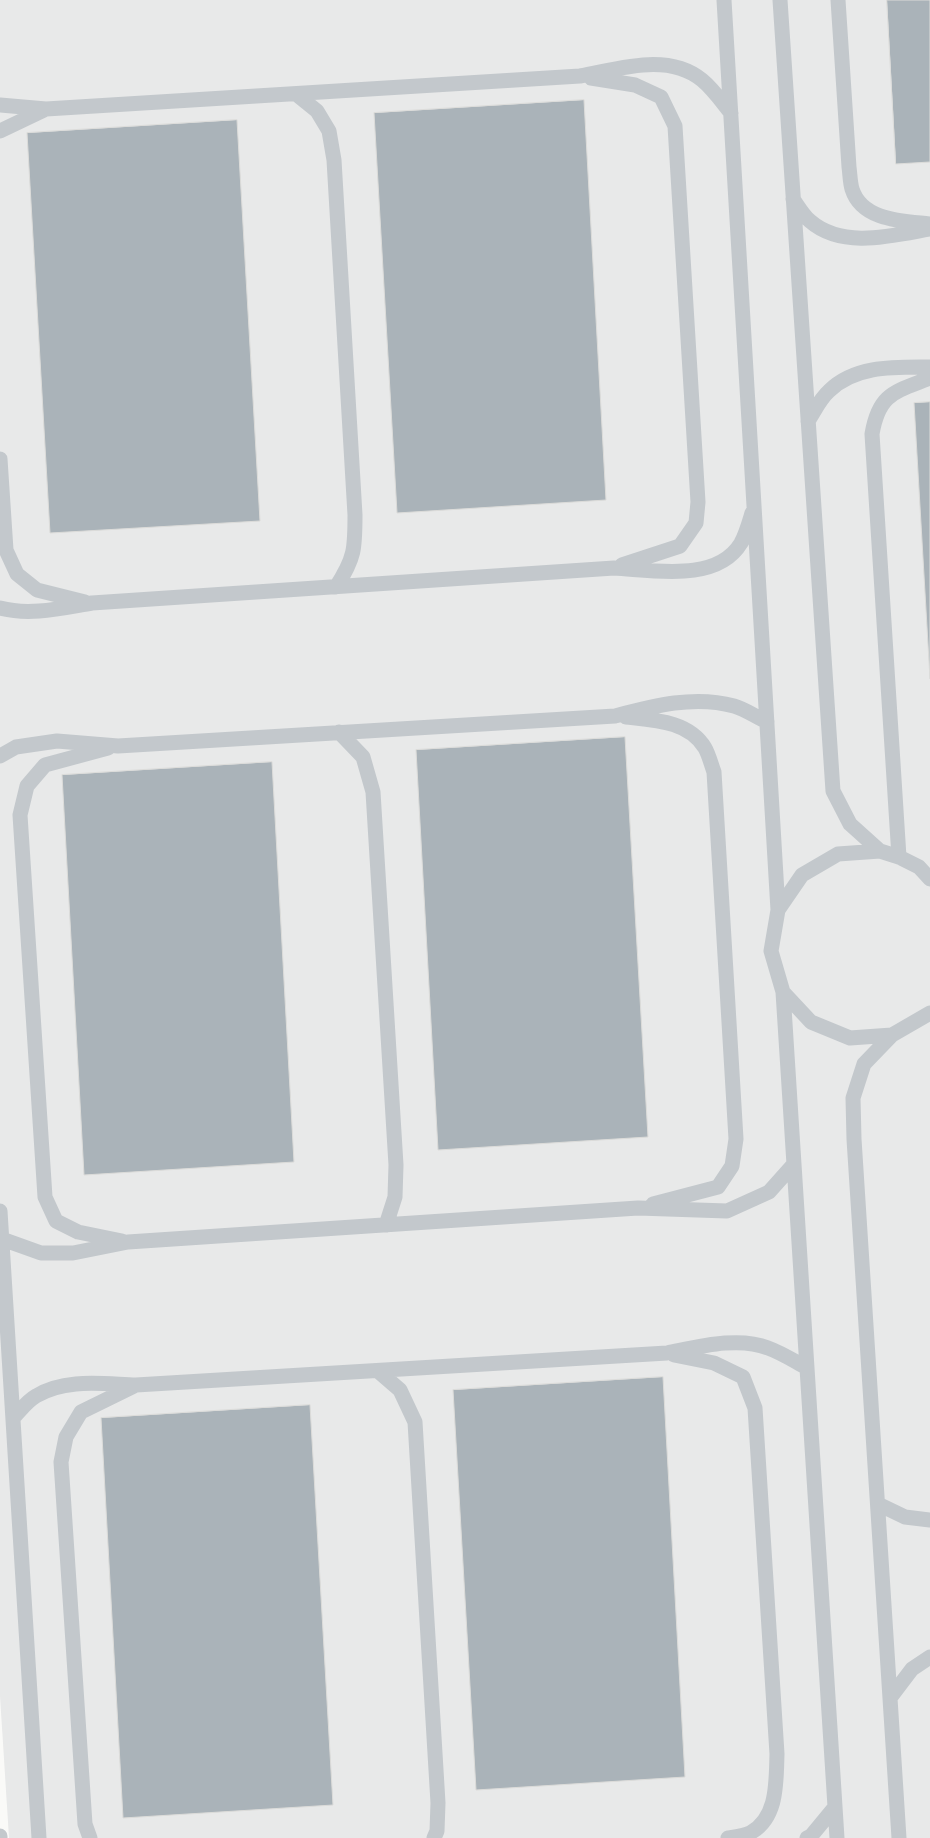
<!DOCTYPE html>
<html>
<head>
<meta charset="utf-8">
<style>
	body { margin:0 }
	canvas { display:block; background:#fafaf8 }
</style>
</head>
<body>
<canvas width="930" height="1838"></canvas>
<script>
const context = document.querySelector('canvas').getContext('2d');
context.lineJoin = 'round';
function fillPath(path, color) { context.fillStyle = color; context.fill(path, 'evenodd'); }
function trace(path, color, width, dash) { context.strokeStyle = color; context.lineWidth = width; context.lineCap = dash ? 'butt' : 'round'; context.setLineDash(dash || []); context.stroke(path); }
fillPath(new Path2D(`
	M 0,0 L 930,0 L 930,1838 L 9,1838 L 0,1696 Z`), '#e8e9e9');
const building = new Path2D(`
	M 887,0 L 930,0 L 930,162 L 896,164 Z
	M 584,100 L 606,500 L 397,513 L 374,113 Z
	M 237,120 L 260,521 L 50,533 L 27,133 Z
	M 930,402 L 930,679 L 914,403 Z
	M 625,737 L 648,1137 L 438,1150 L 416,750 Z
	M 272,762 L 294,1162 L 84,1175 L 62,775 Z
	M 663,1377 L 685,1777 L 476,1790 L 453,1390 Z
	M 310,1405 L 333,1805 L 123,1818 L 101,1418 Z`);
fillPath(building, '#aab3b9');
trace(building, '#dcdcda', 1);
trace(new Path2D(`
	M 724,0 L 778,910
	M 780,0 L 833,791 L 850,824 L 880,851
	M 838,0 L 849,167 C 850,174 850,182 852,189 C 862,221 903,221 930,224
	M 591,78 L 635,85 L 661,97 L 675,126 L 698,502 L 696,523 L 680,546 L 622,565
	M 296,94 L 317,111 L 329,131 L 334,160 L 355,515 C 355,548 355,558 336,587
	M 0,105 L 46,109 L 580,76 C 619,69 668,52 702,80 C 713,89 722,102 731,113
	M 0,131 L 44,110
	M 793,199 C 798,206 803,215 810,221 C 842,249 891,236 930,229
	M 808,421 C 814,412 820,399 829,391 C 855,365 895,367 930,367
	M 0,459 L 6,550 L 17,574 L 37,590 L 85,602
	M 0,608 C 30,616 62,608 92,603 L 614,568 C 653,570 717,583 741,543 C 746,534 749,523 752,513
	M 626,717 C 654,720 689,721 705,748 C 709,755 711,764 714,772 L 736,1139 L 732,1166 L 718,1187 L 653,1204
	M 339,732 L 363,757 L 373,792 L 396,1165 L 395,1197 L 386,1225
	M 108,748 L 45,765 L 27,786 L 20,815 L 45,1197 L 56,1221 L 78,1232 L 122,1241
	M 0,756 L 16,747 L 57,741 L 118,746 L 615,716 C 653,706 694,695 734,706 C 745,709 756,717 767,722
	M 899,857 L 872,434 C 879,393 895,392 930,378
	M 930,879 L 919,867 L 899,857 L 880,851 L 838,854 L 802,875 L 778,910 L 771,951 L 783,992 L 811,1022 L 850,1038 L 892,1035 L 930,1013
	M 783,992 L 837,1838
	M 892,1035 L 864,1064 L 853,1098 L 854,1139 L 899,1838
	M 0,1211 L 39,1838
	M 2,1239 L 41,1253 L 73,1253 L 128,1242 L 638,1208 L 727,1211 L 769,1192 L 794,1164
	M 674,1355 L 714,1363 L 743,1377 L 755,1408 L 777,1754 C 776,1782 778,1818 750,1833 C 744,1836 735,1837 728,1838
	M 378,1371 L 400,1390 L 415,1422 L 438,1803 L 437,1831 L 434,1838
	M 13,1418 C 20,1411 27,1401 36,1396 C 65,1378 103,1384 136,1385 L 667,1353 C 698,1347 738,1336 768,1348 C 782,1353 794,1361 807,1368
	M 878,1504 L 905,1517 L 930,1520
	M 890,1698 L 912,1669 L 930,1657
	M 0,1836 L 0,1838
	M 90,1838 L 85,1824 L 61,1462 L 66,1437 L 81,1412 L 134,1386
	M 807,1838 L 811,1836 L 835,1807`), '#c3c8cc', 15);
</script>
</body>
</html>
